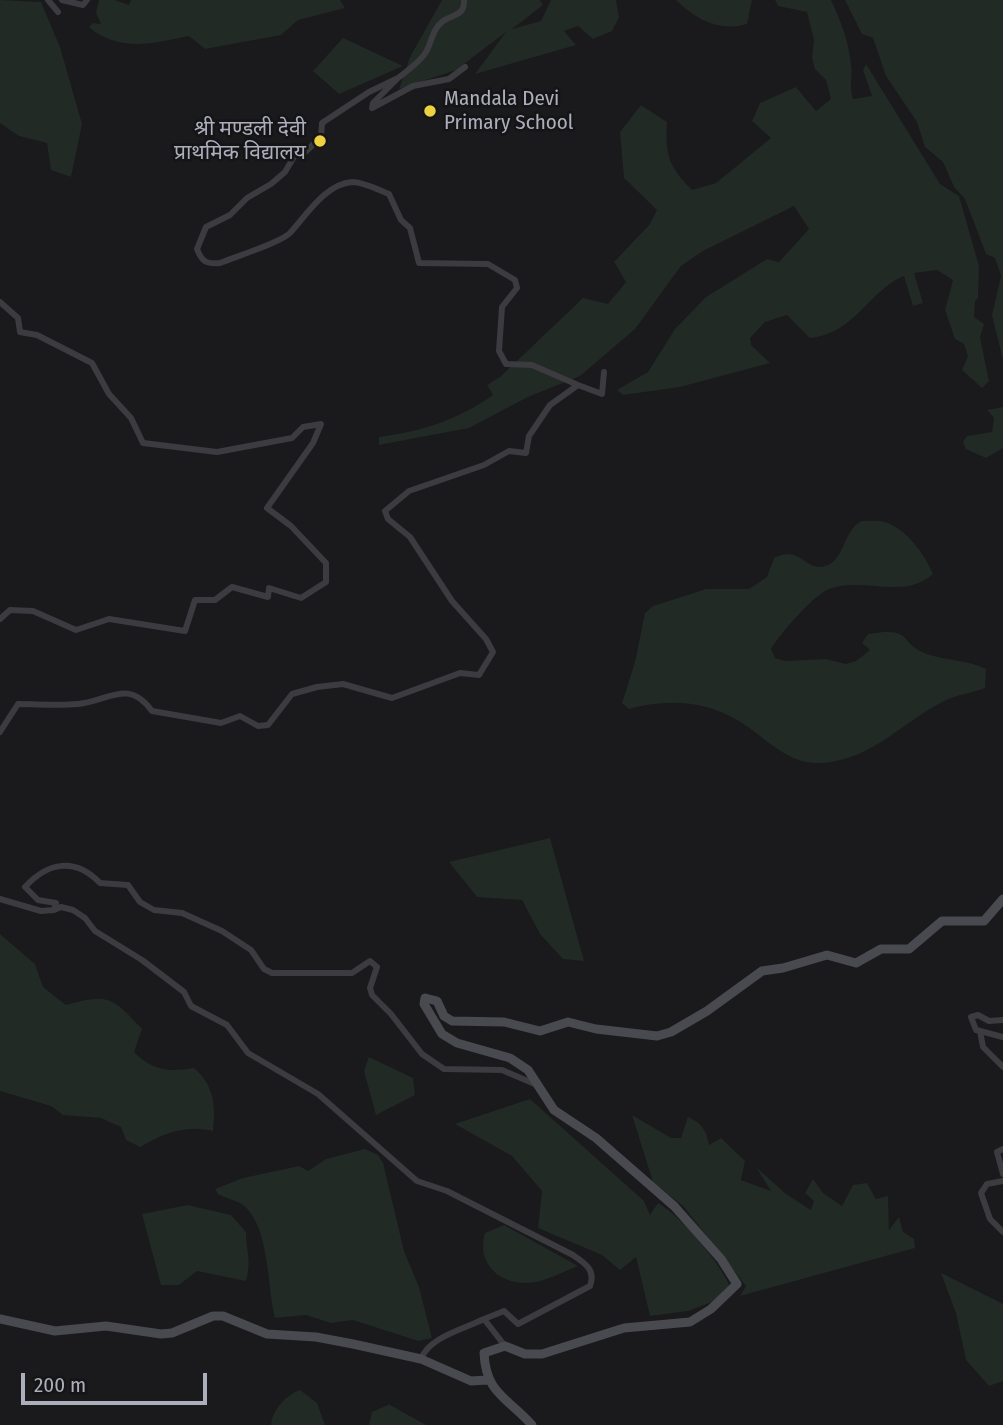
<!DOCTYPE html>
<html>
<head>
<meta charset="utf-8">
<style>
	body { margin:0 }
	#map { position:relative; width:1003px; height:1425px; overflow:hidden; background:#1a191c; font-family:"Fira Sans Condensed",sans-serif }
	canvas { display:block }
	.scale { position:absolute; left:21px; top:1373px; width:186px; height:32px; box-sizing:border-box; border:4px solid #acaebb; border-top:0; padding-left:9px; font-size:21px; line-height:24px; white-space:nowrap; color:#acaebb; -webkit-text-stroke:5px #151417; paint-order:stroke }
</style>
</head>
<body>
<div id="map">
<canvas width="1003" height="1425"></canvas>
<div class="scale">200 m</div>
</div>
<script>
const context = document.querySelector('canvas').getContext('2d');
context.lineJoin = 'round';
function fillPath(path, color) { context.fillStyle = color; context.fill(path, 'evenodd'); }
function trace(path, color, width, dash) { context.strokeStyle = color; context.lineWidth = width; context.lineCap = dash ? 'butt' : 'round'; context.setLineDash(dash || []); context.stroke(path); }
function write(font, color, halo, rows, align = 'center') {
  context.font = font + ' "Fira Sans Condensed","Noto Sans Devanagari",sans-serif'; context.lineWidth = 5; context.setLineDash([]); context.textBaseline = 'middle'; context.strokeStyle = halo; context.fillStyle = color; for (const [text, x, y, turn = 0] of rows) {
    context.save(); context.translate(x, y); context.rotate((+turn || 0) * Math.PI / 180); context.textAlign = isNaN(turn) ? turn : align; if (halo) context.strokeText(text, 0, 0); context.fillText(text, 0, 0); context.restore();
  }
}
fillPath(new Path2D(`
	M 0,0 L 41,2 L 60,47 L 82,124 L 71,177 L 51,170 L 47,143 L 19,136 L 0,123 Z
	M 99,0 L 115,0 L 129,5 L 131,0 L 340,0 L 345,8 L 298,20 L 281,35 L 205,49 L 189,36 C 155,43 119,53 89,27 L 93,23 L 101,24 L 96,13 Z
	M 442,0 L 540,0 L 543,5 L 512,29 L 541,21 L 551,0 L 616,0 L 619,17 L 612,31 L 593,39 L 578,26 L 564,31 L 576,45 L 475,74 L 506,32 L 456,70 L 399,89 L 410,57 Z
	M 676,0 L 752,0 L 747,24 C 720,32 696,20 676,0 Z
	M 775,0 L 831,0 C 841,21 849,42 851,65 C 853,78 849,83 853,99 L 872,96 L 863,70 L 866,64 L 940,184 L 959,196 L 979,266 L 978,298 L 975,301 L 974,317 L 984,324 L 980,337 L 989,381 L 982,388 L 962,370 L 968,356 L 964,344 L 955,339 L 945,310 L 953,280 L 937,270 L 914,273 L 923,303 L 913,306 L 904,276 C 868,291 855,334 810,338 L 787,315 L 765,322 L 750,338 L 751,345 L 770,363 L 680,387 L 623,395 L 617,390 L 648,372 L 675,329 L 706,297 L 767,259 L 779,262 L 809,229 L 794,206 L 703,251 L 681,266 L 635,329 L 580,376 L 528,397 L 469,428 L 379,445 L 379,437 C 423,431 457,420 493,395 L 487,385 L 500,377 L 583,298 L 608,304 L 626,282 L 614,262 L 650,224 L 657,210 L 624,178 L 620,132 L 641,105 L 667,122 C 665,155 669,167 692,190 L 716,183 L 771,138 L 752,121 L 760,103 L 796,87 L 816,111 L 831,99 L 826,80 L 815,69 L 812,58 L 814,40 L 807,12 L 778,6 Z
	M 845,0 L 1003,0 L 1003,360 L 992,315 L 1001,276 L 995,258 L 986,254 L 965,199 L 954,187 L 943,162 L 925,147 L 917,122 L 886,76 L 873,38 L 862,34 Z
	M 343,38 L 403,66 L 339,94 L 313,71 Z
	M 1003,407 L 1003,448 L 986,458 L 966,449 L 963,442 L 967,436 L 992,432 L 994,418 L 987,410 Z
	M 862,521 C 869,521 879,520 885,522 C 907,529 925,555 933,574 C 903,601 861,575 827,590 C 812,597 780,634 771,649 L 775,658 L 785,661 L 826,659 L 846,664 L 856,661 L 870,650 L 862,643 L 868,634 C 915,626 897,643 927,654 C 947,661 966,659 986,669 L 985,688 C 972,693 956,695 944,701 C 903,722 870,761 821,763 C 786,765 765,736 737,720 C 703,700 666,699 629,709 L 622,703 L 635,662 L 645,613 L 653,606 L 706,589 L 749,589 L 767,577 L 774,558 C 800,544 805,572 825,566 C 845,561 843,529 862,521 Z
	M 550,838 L 584,961 L 563,959 L 540,934 L 522,900 L 477,897 L 449,862 Z
	M 0,934 L 35,964 L 43,987 L 66,1005 C 109,993 112,997 142,1029 L 134,1052 C 153,1071 168,1072 194,1068 C 214,1085 216,1106 213,1131 C 185,1125 164,1133 140,1147 L 126,1140 L 121,1127 L 101,1118 L 63,1115 L 51,1106 L 0,1091 Z
	M 369,1057 L 413,1078 L 415,1095 L 376,1115 L 364,1071 Z
	M 530,1099 L 644,1201 L 650,1215 L 658,1203 C 680,1215 718,1261 729,1284 L 725,1297 L 688,1311 L 650,1316 L 636,1257 L 620,1270 L 602,1255 L 538,1228 L 542,1191 L 512,1156 L 455,1124 Z
	M 632,1115 L 671,1138 L 681,1138 L 688,1117 C 702,1124 706,1129 709,1145 L 721,1138 L 745,1161 L 741,1180 L 771,1191 L 756,1167 L 786,1194 L 811,1210 L 814,1201 L 805,1193 L 813,1179 L 823,1193 L 842,1206 L 853,1185 L 867,1183 L 876,1199 L 888,1196 L 889,1230 L 899,1217 L 903,1232 L 914,1239 L 915,1248 L 740,1296 L 746,1286 L 684,1207 L 653,1182 Z
	M 365,1149 L 378,1155 L 383,1163 L 404,1251 L 419,1287 L 432,1338 L 418,1341 L 353,1320 L 331,1323 L 306,1315 L 275,1318 C 267,1288 270,1226 243,1205 C 236,1200 225,1198 218,1194 L 215,1189 L 243,1178 L 299,1166 L 308,1171 L 326,1159 Z
	M 188,1205 L 231,1215 L 246,1232 C 246,1253 252,1259 246,1281 L 197,1271 L 179,1285 L 161,1285 L 142,1214 Z
	M 504,1225 L 578,1266 C 565,1271 550,1279 536,1282 C 504,1288 475,1266 485,1233 Z
	M 941,1273 L 1003,1304 L 1003,1381 L 989,1386 L 966,1360 L 956,1313 Z
	M 300,1390 L 317,1403 L 325,1425 L 271,1425 C 272,1410 286,1395 300,1390 Z
	M 390,1404 L 390,1405 L 426,1425 L 369,1425 L 372,1412 Z`), '#212a24');
trace(new Path2D(`
	M 48,0 L 58,12
	M 62,0 L 83,5 L 87,0
	M 465,67 L 449,79 L 413,86 L 372,108 L 373,103 L 398,78 L 369,92 L 322,123 L 321,137 L 301,156 L 295,155 L 285,172 L 271,184 L 247,198 L 230,215 L 206,227 L 197,249 C 202,262 206,264 220,263 C 234,257 280,243 290,233 C 306,216 325,184 352,182 C 363,182 379,190 389,194 L 401,220 L 410,228 L 419,263 L 488,264 L 515,280 L 517,288 L 502,307 L 499,351 L 506,364 L 532,365 L 578,385
	M 398,78 C 407,71 417,64 424,55 C 432,45 431,30 443,21 C 453,14 465,16 464,0
	M 0,302 L 18,318 L 20,332 L 37,335 L 92,363 L 109,394 L 131,418 L 143,443 L 217,452 L 292,438 L 303,427 L 321,424 L 313,443 L 267,508 L 291,526 L 326,563 L 326,582 L 301,598 L 269,588 L 268,597 L 232,587 L 215,600 L 195,600 L 185,631 L 109,619 L 76,630 L 33,611 L 10,610 L 0,619
	M 0,732 L 18,704 C 38,704 58,706 78,704 C 109,701 128,678 152,711 L 221,723 L 240,716 L 258,726 L 268,725 L 292,694 L 317,687 L 343,684 L 392,698 L 460,673 L 479,675 L 493,652 L 486,639 L 452,601 L 410,537 L 388,519 L 385,511 L 409,491 L 484,465 L 509,451 L 526,453 L 529,436 L 550,405 L 578,385 L 602,394 L 604,372
	M 0,899 L 41,911 L 54,910 L 56,903 L 38,900 L 25,887 C 48,862 75,857 100,883 L 128,885 L 140,902 L 154,910 L 182,913 L 222,931 L 251,950 L 264,969 L 272,973 L 352,973 L 370,961 L 377,967 L 370,988 L 372,995 L 391,1014 L 422,1054 L 444,1069 L 502,1070 L 537,1085
	M 54,910 L 61,907 L 73,910 L 85,918 L 95,931 L 142,960 L 184,992 L 191,1006 L 227,1025 L 248,1053 L 318,1094 L 417,1181 L 447,1191 L 573,1255 C 585,1263 596,1270 590,1286 L 518,1324 L 504,1311 L 484,1319 L 505,1346
	M 1003,1020 L 989,1021 L 978,1015 L 971,1017 L 976,1030 L 980,1031 L 983,1047 L 1003,1067
	M 980,1031 L 1003,1037
	M 1003,1149 L 997,1152 L 1003,1174
	M 1003,1181 L 987,1184 L 981,1193 L 990,1219 L 1003,1232
	M 421,1359 C 429,1337 464,1329 484,1319`), '#3b3b40', 6);
trace(new Path2D(`
	M 0,1319 L 55,1331 L 106,1326 L 161,1334 L 172,1333 L 213,1316 L 223,1316 L 267,1334 L 316,1337 L 353,1344 L 421,1359 L 471,1381 L 487,1380
	M 532,1425 C 507,1397 486,1394 484,1353 L 505,1346 L 525,1354 L 542,1354 L 624,1328 L 690,1322 L 711,1309 L 737,1284 L 721,1259 L 674,1206 L 596,1138 L 554,1110 L 528,1070 L 510,1058 L 457,1043 L 442,1034 L 424,1004 L 425,998 L 437,1001 L 444,1016 L 452,1021 L 504,1022 L 540,1031 L 568,1022 L 596,1029 L 657,1036 L 671,1032 L 707,1011 L 762,971 L 783,968 L 827,955 L 856,963 L 881,949 L 909,949 L 942,921 L 984,921 L 1003,899`), '#494950', 9);
for (const [x, y, r, color] of [
	[430,111,7,"#edd140"],
	[320,141,7,"#edd140"]
]) { const dot = new Path2D(); dot.arc(x, y, r, 0, 2 * Math.PI); context.fillStyle = color; context.fill(dot); trace(dot, '#151417', 2.5); }
write('21px', '#acaebb', '#151417', [
	["Mandala Devi",444,99],
	["Primary School",444,123],
	["श्री मण्डली देवी",306,129,"right"],
	["प्राथमिक विद्यालय",306,153,"right"]
], 'left');
</script>
</body>
</html>
